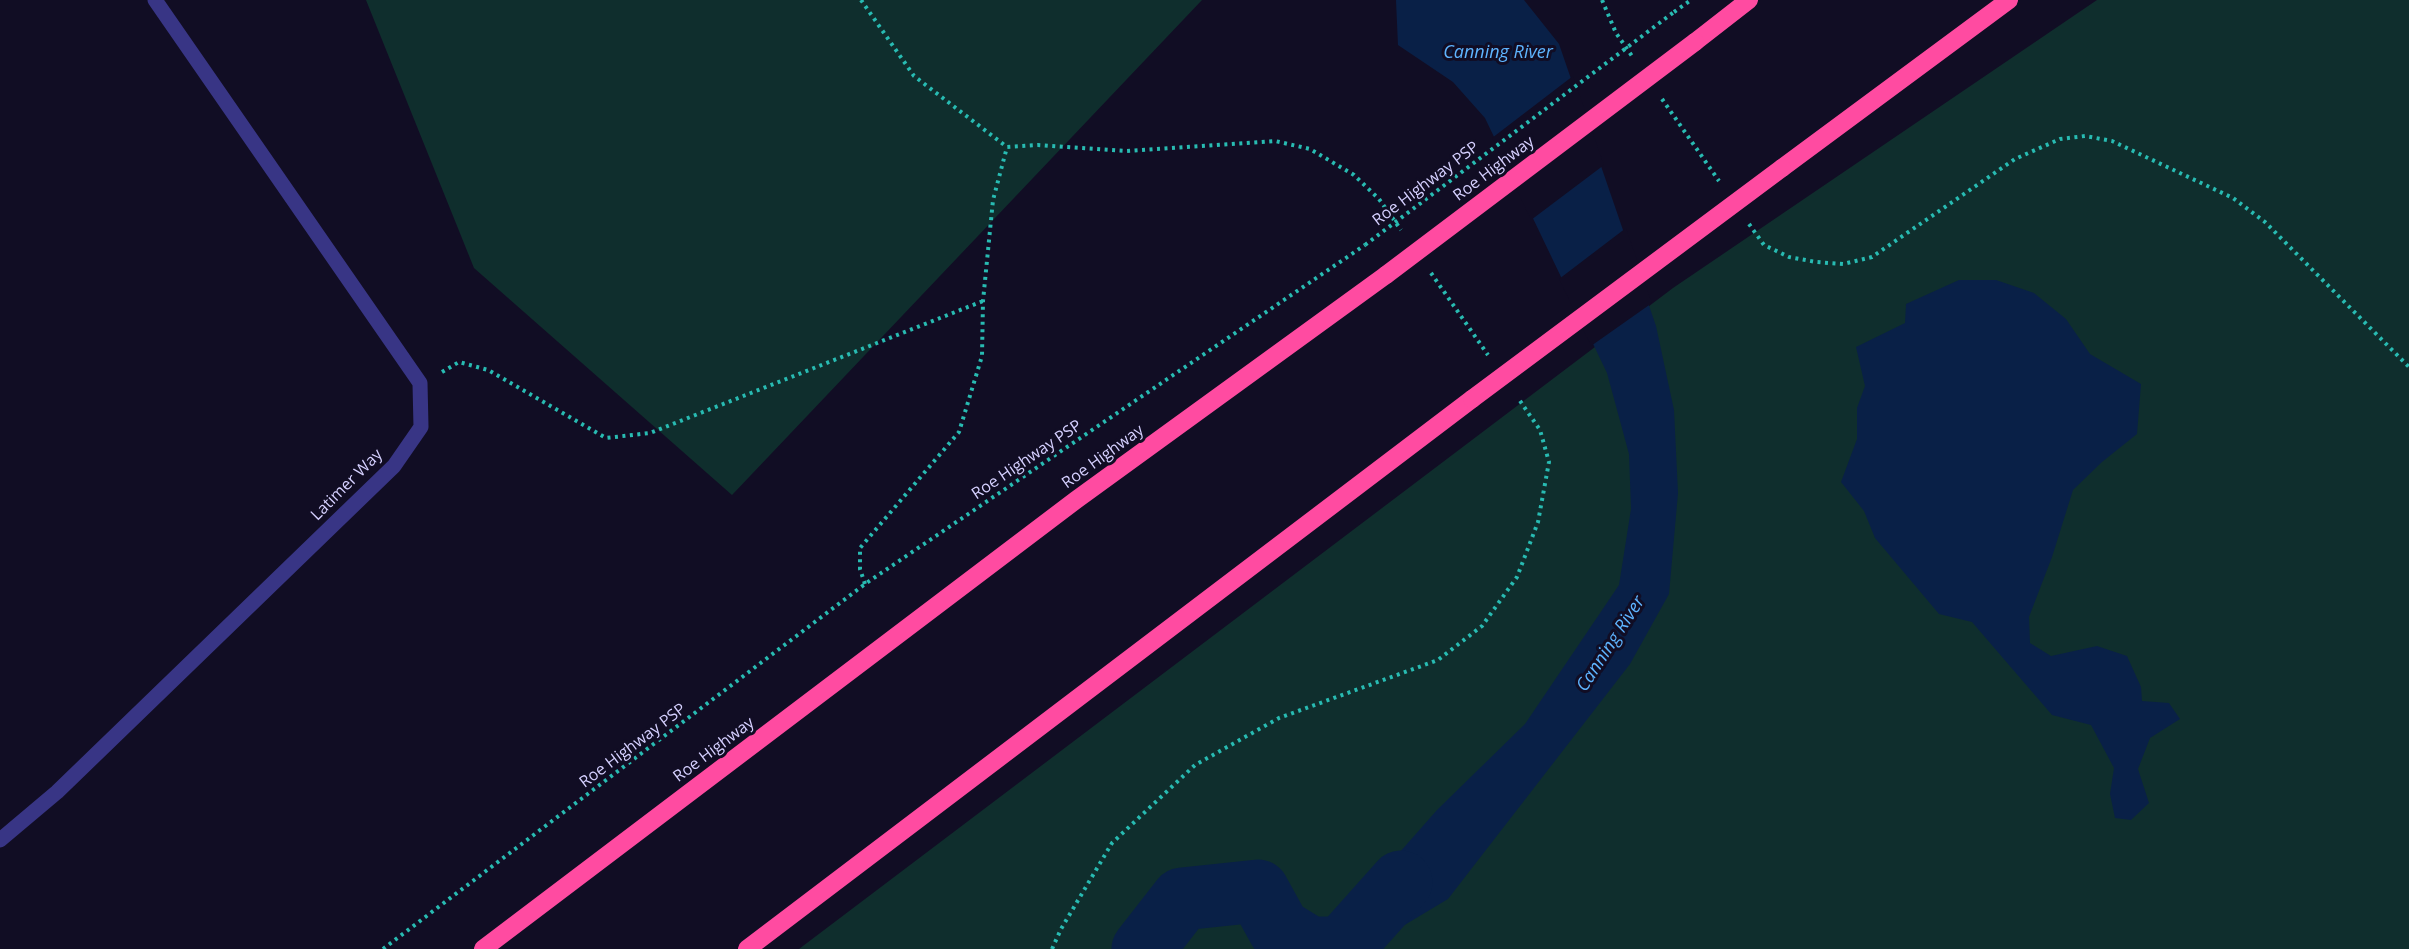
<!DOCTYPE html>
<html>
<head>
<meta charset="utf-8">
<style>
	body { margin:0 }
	canvas { display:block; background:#110d24 }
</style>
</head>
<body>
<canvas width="2409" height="949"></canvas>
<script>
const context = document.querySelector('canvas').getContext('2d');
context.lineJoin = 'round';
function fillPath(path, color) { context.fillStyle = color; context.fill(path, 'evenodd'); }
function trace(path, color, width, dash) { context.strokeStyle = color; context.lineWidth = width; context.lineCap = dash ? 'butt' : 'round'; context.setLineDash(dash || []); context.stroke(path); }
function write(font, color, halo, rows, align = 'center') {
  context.font = font + ' "Open Sans",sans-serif'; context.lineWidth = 6; context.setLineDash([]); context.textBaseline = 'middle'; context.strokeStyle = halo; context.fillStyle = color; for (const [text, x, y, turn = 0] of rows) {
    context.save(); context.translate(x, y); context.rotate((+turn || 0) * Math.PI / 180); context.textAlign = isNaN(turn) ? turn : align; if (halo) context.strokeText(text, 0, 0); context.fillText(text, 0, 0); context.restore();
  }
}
fillPath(new Path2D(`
	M 366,0 L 1202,0 L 732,495 L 474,268 Z
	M 2097,0 L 2409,0 L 2409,949 L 799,949 L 1673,288 Z`), '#0f2e2d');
fillPath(new Path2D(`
	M 1396,0 L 1524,0 L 1559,44 L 1656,326 L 1674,410 L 1678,493 L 1669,594 L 1630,664 L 1448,899 L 1398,929 L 1342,948 L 1362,895 L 1437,810 L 1525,724 L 1619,585 L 1631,509 L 1629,454 L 1607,373 L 1485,118 L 1453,82 L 1398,45 Z
	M 1959,280 L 1996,280 L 2034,293 L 2066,319 L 2090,354 L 2141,384 L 2137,434 L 2102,462 L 2073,490 L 2052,557 L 2029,617 L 2030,643 L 2051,656 L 2097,646 L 2127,656 L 2141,687 L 2142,701 L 2169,703 L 2180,719 L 2150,738 L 2138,769 L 2149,803 L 2131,820 L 2115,818 L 2110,794 L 2114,768 L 2091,725 L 2052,715 L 1972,622 L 1939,614 L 1875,538 L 1864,511 L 1841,482 L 1857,439 L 1857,408 L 1865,386 L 1856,347 L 1905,323 L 1906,304 Z`), '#092047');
fillPath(new Path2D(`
	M 1573,76 L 1604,165 L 1531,220 L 1492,138 Z
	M 1626,228 L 1652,303 L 1591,346 L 1559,279 Z`), '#110d24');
trace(new Path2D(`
	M 1143,949 L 1182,899 L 1258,891 L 1279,929 L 1310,948 L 1342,948 L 1401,882`), '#092047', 63);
trace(new Path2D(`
	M 861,0 L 914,76 L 1007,147 L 1038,145 L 1126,151 L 1275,141 L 1310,149 L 1354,175 L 1379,199 L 1401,230
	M 1602,0 L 1616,33 L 1632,56
	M 1674,12 L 1691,0
	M 1662,99 L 1719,181
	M 1749,224 L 1764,245 L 1789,257 L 1816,262 L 1843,264 L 1872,257 L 2015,159 L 2060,139 L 2085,136 L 2112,141 L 2233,198 L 2265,222 L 2409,367
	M 1431,273 L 1488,355
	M 442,372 L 459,362 L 488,370 L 606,438 L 650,433 L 983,301
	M 865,584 L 860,569 L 860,548 L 959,432 L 982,356 L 983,301 L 993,200 L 1007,147
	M 383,949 L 865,584 L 1365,245
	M 1052,949 L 1061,929 L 1112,843 L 1195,765 L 1279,718 L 1438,660 L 1482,626 L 1517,577 L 1538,522 L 1549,462 L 1540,430 L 1518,398`), '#28bbb2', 4, [3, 4.5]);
trace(new Path2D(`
	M 0,840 L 57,792 L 394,466 L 421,427 L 420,383 L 155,0`), '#383585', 15);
trace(new Path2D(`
	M 1695,42 L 1749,0
	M 1782,168 L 2009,0
	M 483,949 L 1076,500 L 1386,275
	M 747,949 L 1472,399`), '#ff4ba1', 18);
trace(new Path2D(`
	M 1365,245 L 1674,12`), '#28bbb2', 4, [3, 4.5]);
trace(new Path2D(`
	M 1386,275 L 1695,42
	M 1472,399 L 1782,168`), '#ff4ba1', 18);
write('16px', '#d5d0ff', '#110d24', [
	["Roe Highway",1494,169,-37],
	["Roe Highway PSP",1426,184,-37],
	["Roe Highway",1103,457,-36],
	["Roe Highway PSP",1027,460,-34],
	["Latimer Way",347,485,-45],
	["Roe Highway PSP",633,746,-37],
	["Roe Highway",714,750,-37]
]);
write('italic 18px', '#5eb4ff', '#110d24', [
	["Canning River",1498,53],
	["Canning River",1611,644,-57]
]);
</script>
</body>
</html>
